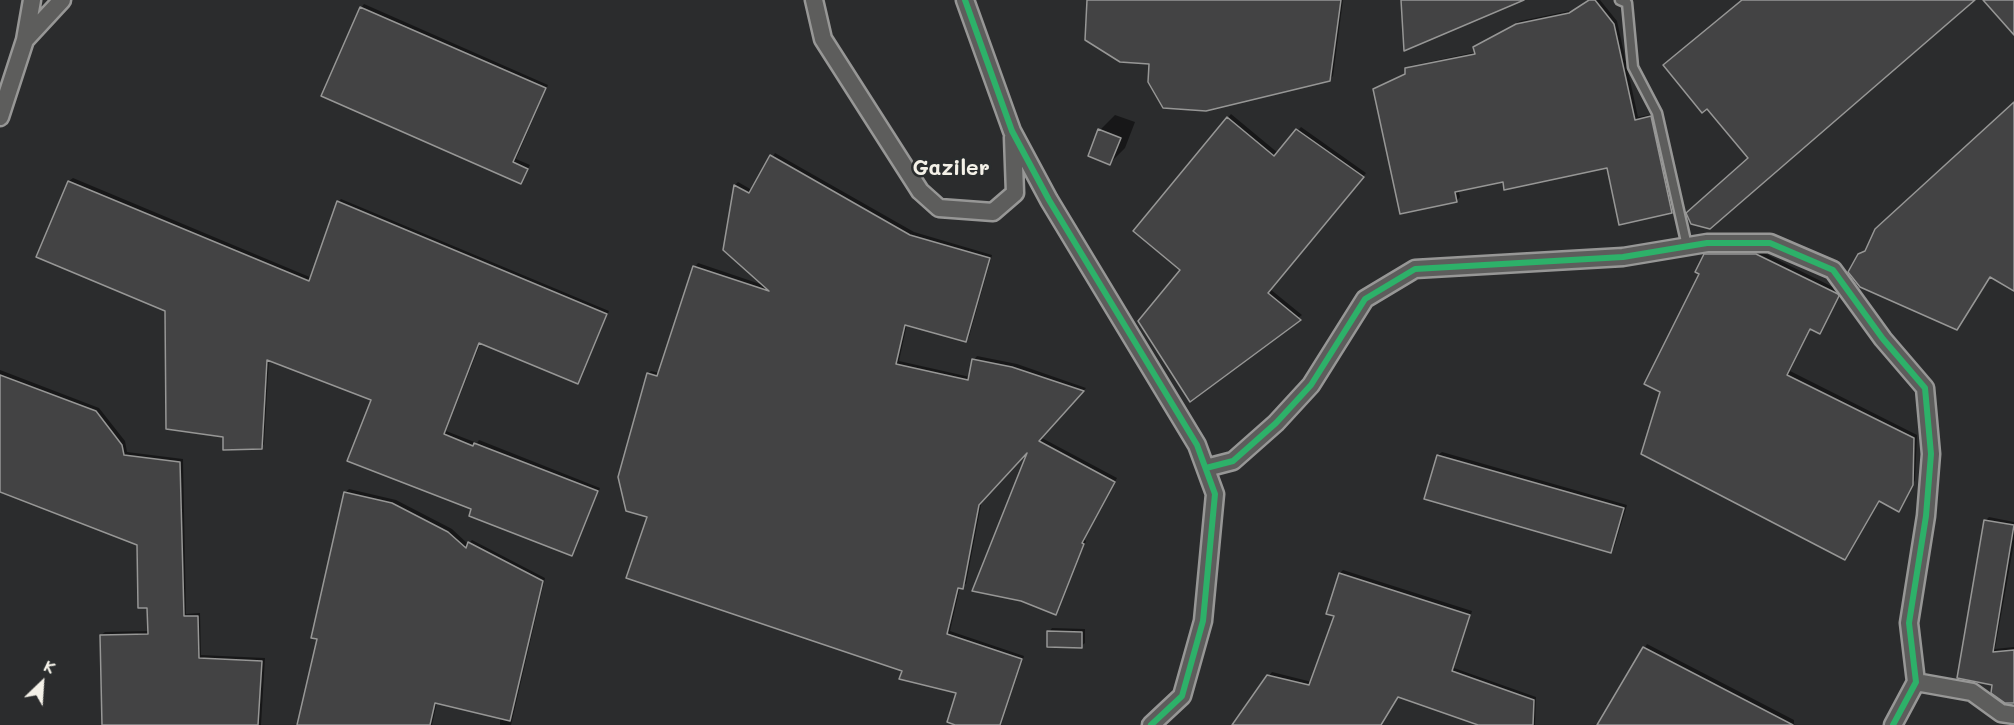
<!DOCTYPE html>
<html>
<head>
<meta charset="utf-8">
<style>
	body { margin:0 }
	#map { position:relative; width:2014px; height:725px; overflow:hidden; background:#2b2c2d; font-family:Mali,sans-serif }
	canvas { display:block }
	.north { position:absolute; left:12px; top:653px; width:60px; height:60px; -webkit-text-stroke:4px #2a2d2e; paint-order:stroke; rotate:25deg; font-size:16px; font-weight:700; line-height:24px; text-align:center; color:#f4f1e8 }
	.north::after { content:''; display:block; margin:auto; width:21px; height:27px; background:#f4f1e8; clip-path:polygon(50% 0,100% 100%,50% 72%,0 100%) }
</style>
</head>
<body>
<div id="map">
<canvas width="2014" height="725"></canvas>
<div class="north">K</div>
</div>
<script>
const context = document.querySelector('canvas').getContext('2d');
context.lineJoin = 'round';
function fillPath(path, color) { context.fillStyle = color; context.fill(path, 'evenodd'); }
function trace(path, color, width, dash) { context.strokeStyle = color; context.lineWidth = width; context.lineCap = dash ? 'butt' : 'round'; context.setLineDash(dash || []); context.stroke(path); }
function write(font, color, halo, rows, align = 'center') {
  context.font = font + ' Mali,sans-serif'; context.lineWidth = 5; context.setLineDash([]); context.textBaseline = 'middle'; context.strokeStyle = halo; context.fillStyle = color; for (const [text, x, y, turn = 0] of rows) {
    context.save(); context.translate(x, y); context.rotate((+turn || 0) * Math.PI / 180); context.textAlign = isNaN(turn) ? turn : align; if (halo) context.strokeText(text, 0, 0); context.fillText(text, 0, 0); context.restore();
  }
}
fillPath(new Path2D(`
	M 1089,0 L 1343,0 L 1333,76 L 1329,80 L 1151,63 Z
	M 1590,0 L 1600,0 L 1617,21 L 1638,117 L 1654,114 L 1675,208 L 1672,212 L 1608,166 L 1504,180 L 1458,190 L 1460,197 L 1457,200 L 1374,89 L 1407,72 L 1407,69 L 1410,66 L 1476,52 L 1479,44 L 1520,21 L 1574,10 Z
	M 364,4 L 548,85 L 516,159 L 530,165 L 521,182 L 361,8 Z
	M 1231,114 L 1278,153 L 1301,127 L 1366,173 L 1270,289 L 1302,315 L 1190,400 L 1182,270 L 1135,231 Z
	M 1115,115 L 1135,122 L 1125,148 L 1110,163 L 1100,130 Z
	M 775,153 L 914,232 L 992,255 L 969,337 L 966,340 L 907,324 L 899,361 L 970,377 L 974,360 L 977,356 L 1017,364 L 1086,388 L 1040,437 L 1117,478 L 1084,539 L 1086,541 L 1059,610 L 1055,613 L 1031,448 L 982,500 L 966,584 L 960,587 L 950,631 L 1024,656 L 1001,725 L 960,725 L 958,692 L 903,670 L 648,374 L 651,371 L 660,373 L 695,267 L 698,263 L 766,286 L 725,250 L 735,185 L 738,182 L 752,190 Z
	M 73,178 L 312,278 L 338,202 L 341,199 L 609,311 L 581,379 L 578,382 L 481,342 L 446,431 L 477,443 L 479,440 L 600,488 L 575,551 L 572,554 L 473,508 L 373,399 L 269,359 L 264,444 L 261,448 L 224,435 L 166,310 L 38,256 L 69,181 Z
	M 1709,251 L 1760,251 L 1841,291 L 1823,329 L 1820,332 L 1811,328 L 1790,371 L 1917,435 L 1915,480 L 1902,507 L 1899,510 L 1880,500 L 1845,559 L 1701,273 L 1705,255 Z
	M 0,370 L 99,408 L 125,441 L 127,452 L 183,459 L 186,614 L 200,613 L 201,655 L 265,658 L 261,725 L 104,725 L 101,635 L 105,632 L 149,631 L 149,606 L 138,544 L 0,491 Z
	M 1442,452 L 1627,505 L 1614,548 L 1611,551 L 1426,498 L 1438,455 Z
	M 349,489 L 396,500 L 452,529 L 468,544 L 472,540 L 545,578 L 511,725 L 500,725 L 500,717 L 437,702 L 432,725 L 299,725 L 319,638 L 345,493 Z
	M 1989,517 L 2014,522 L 2014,543 L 1995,649 L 2014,647 L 2014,701 L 1994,683 L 1986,520 Z
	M 1343,570 L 1472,611 L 1454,668 L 1536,697 L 1535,725 L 1482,725 L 1399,695 L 1381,725 L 1234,725 L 1272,672 L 1312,682 L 1336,615 L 1340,573 Z
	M 1052,628 L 1085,629 L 1085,643 L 1081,646 L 1049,632 Z
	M 1647,644 L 1794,720 L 1794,725 L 1599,725 Z`), '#0007');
const building = new Path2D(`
	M 1087,0 L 1341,0 L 1330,81 L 1206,111 L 1163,108 L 1148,82 L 1149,64 L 1120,62 L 1085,40 Z
	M 1401,0 L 1524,0 L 1404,51 Z
	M 1589,0 L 1595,0 L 1614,24 L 1635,120 L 1651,116 L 1672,213 L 1619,225 L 1607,168 L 1504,190 L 1503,182 L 1455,192 L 1457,202 L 1400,214 L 1373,89 L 1405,74 L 1405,68 L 1475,54 L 1473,47 L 1516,24 L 1569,13 Z
	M 1742,0 L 1975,0 L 1710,229 L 1691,224 L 1686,213 L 1748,158 L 1707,109 L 1702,113 L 1663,65 Z
	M 1983,0 L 2014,0 L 2014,35 Z
	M 360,7 L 546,88 L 513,162 L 528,169 L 521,184 L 321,96 Z
	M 2014,102 L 2014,291 L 1990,277 L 1957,330 L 1860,287 L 1848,272 L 1858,254 L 1865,251 L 1875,229 Z
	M 1227,117 L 1274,156 L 1296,129 L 1364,177 L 1268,293 L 1301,320 L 1190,402 L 1138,321 L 1180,270 L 1133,231 Z
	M 1098,129 L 1121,138 L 1110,165 L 1088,156 Z
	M 770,155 L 910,235 L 990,258 L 966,342 L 905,325 L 896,364 L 968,380 L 972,359 L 1012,367 L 1084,391 L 1039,441 L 1115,482 L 1082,543 L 1084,544 L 1056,615 L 1021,601 L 972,591 L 1027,453 L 979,505 L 963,589 L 958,588 L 947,634 L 1022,659 L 1000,725 L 955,725 L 947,722 L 956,693 L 899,679 L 902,671 L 626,578 L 647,517 L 626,511 L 618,477 L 647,373 L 657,376 L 693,266 L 769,291 L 723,250 L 734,185 L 749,193 Z
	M 68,181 L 309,281 L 337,201 L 607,314 L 578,384 L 479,343 L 444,434 L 473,446 L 474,443 L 598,491 L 572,556 L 469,516 L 471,509 L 347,461 L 371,400 L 267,360 L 262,449 L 223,450 L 223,437 L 166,429 L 165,311 L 36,257 Z
	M 1704,254 L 1756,254 L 1838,294 L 1839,296 L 1820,334 L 1810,329 L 1787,375 L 1914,438 L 1913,485 L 1899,512 L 1879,501 L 1845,560 L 1641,454 L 1660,392 L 1644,384 L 1699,274 L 1695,272 Z
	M 0,375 L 96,411 L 122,445 L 124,455 L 180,462 L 184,616 L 198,616 L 199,658 L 262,661 L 258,725 L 102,725 L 100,635 L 148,634 L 147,608 L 138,608 L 137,545 L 0,492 Z
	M 1437,455 L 1624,508 L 1611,553 L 1424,499 Z
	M 344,492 L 392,503 L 448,532 L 466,548 L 468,542 L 543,581 L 510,721 L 435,703 L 430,725 L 297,725 L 317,639 L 311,638 Z
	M 1984,520 L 2014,525 L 1993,652 L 2014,650 L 2014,703 L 2005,703 L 1991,693 L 1992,685 L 1957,678 Z
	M 1339,573 L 1470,615 L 1452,671 L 1534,700 L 1533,725 L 1478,725 L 1398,697 L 1381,725 L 1232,725 L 1267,675 L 1309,685 L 1334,616 L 1326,614 Z
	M 1047,631 L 1082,632 L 1082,648 L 1047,647 Z
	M 1643,647 L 1793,725 L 1597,725 Z`);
fillPath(building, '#434344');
trace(building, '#979796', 1.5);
const service = new Path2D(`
	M 1620,0 L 1627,3 L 1633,67 L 1657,113 L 1687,246`);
const minor = new Path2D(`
	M 814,0 L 823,39 L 920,191 L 939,208 L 993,212 L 1015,193 L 1013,137
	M 965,0 L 1012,131 L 1049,200 L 1197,445 L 1215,494 L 1203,621 L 1182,696 L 1151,725
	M 25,40 L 32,0
	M 0,117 L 25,40 L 62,0
	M 1206,468 L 1233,461 L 1276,423 L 1311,385 L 1365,299 L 1415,269 L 1623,257 L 1707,243 L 1770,243 L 1833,270 L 1883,339 L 1925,388 L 1931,454 L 1926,516 L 1909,623 L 1916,682 L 1893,725
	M 1916,682 L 1972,692 L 2001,713 L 2014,715`);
trace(service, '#979796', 13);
trace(minor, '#979796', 21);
trace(service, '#5d5d5c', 8);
trace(minor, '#5d5d5c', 16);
trace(new Path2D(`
	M 965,0 L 1012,131 L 1049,200 L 1197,445 L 1215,494 L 1203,621 L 1182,696 L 1151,725
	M 1206,468 L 1233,461 L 1276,423 L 1311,385 L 1365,299 L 1415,269 L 1623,257 L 1707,243 L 1770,243 L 1833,270 L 1883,339 L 1925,388 L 1931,454 L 1926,516 L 1909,623 L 1916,682 L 1893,725`), '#2db169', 6);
write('bold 21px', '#f4f1e8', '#2a2d2e', [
	["Gaziler",951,169]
]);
</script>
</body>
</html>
